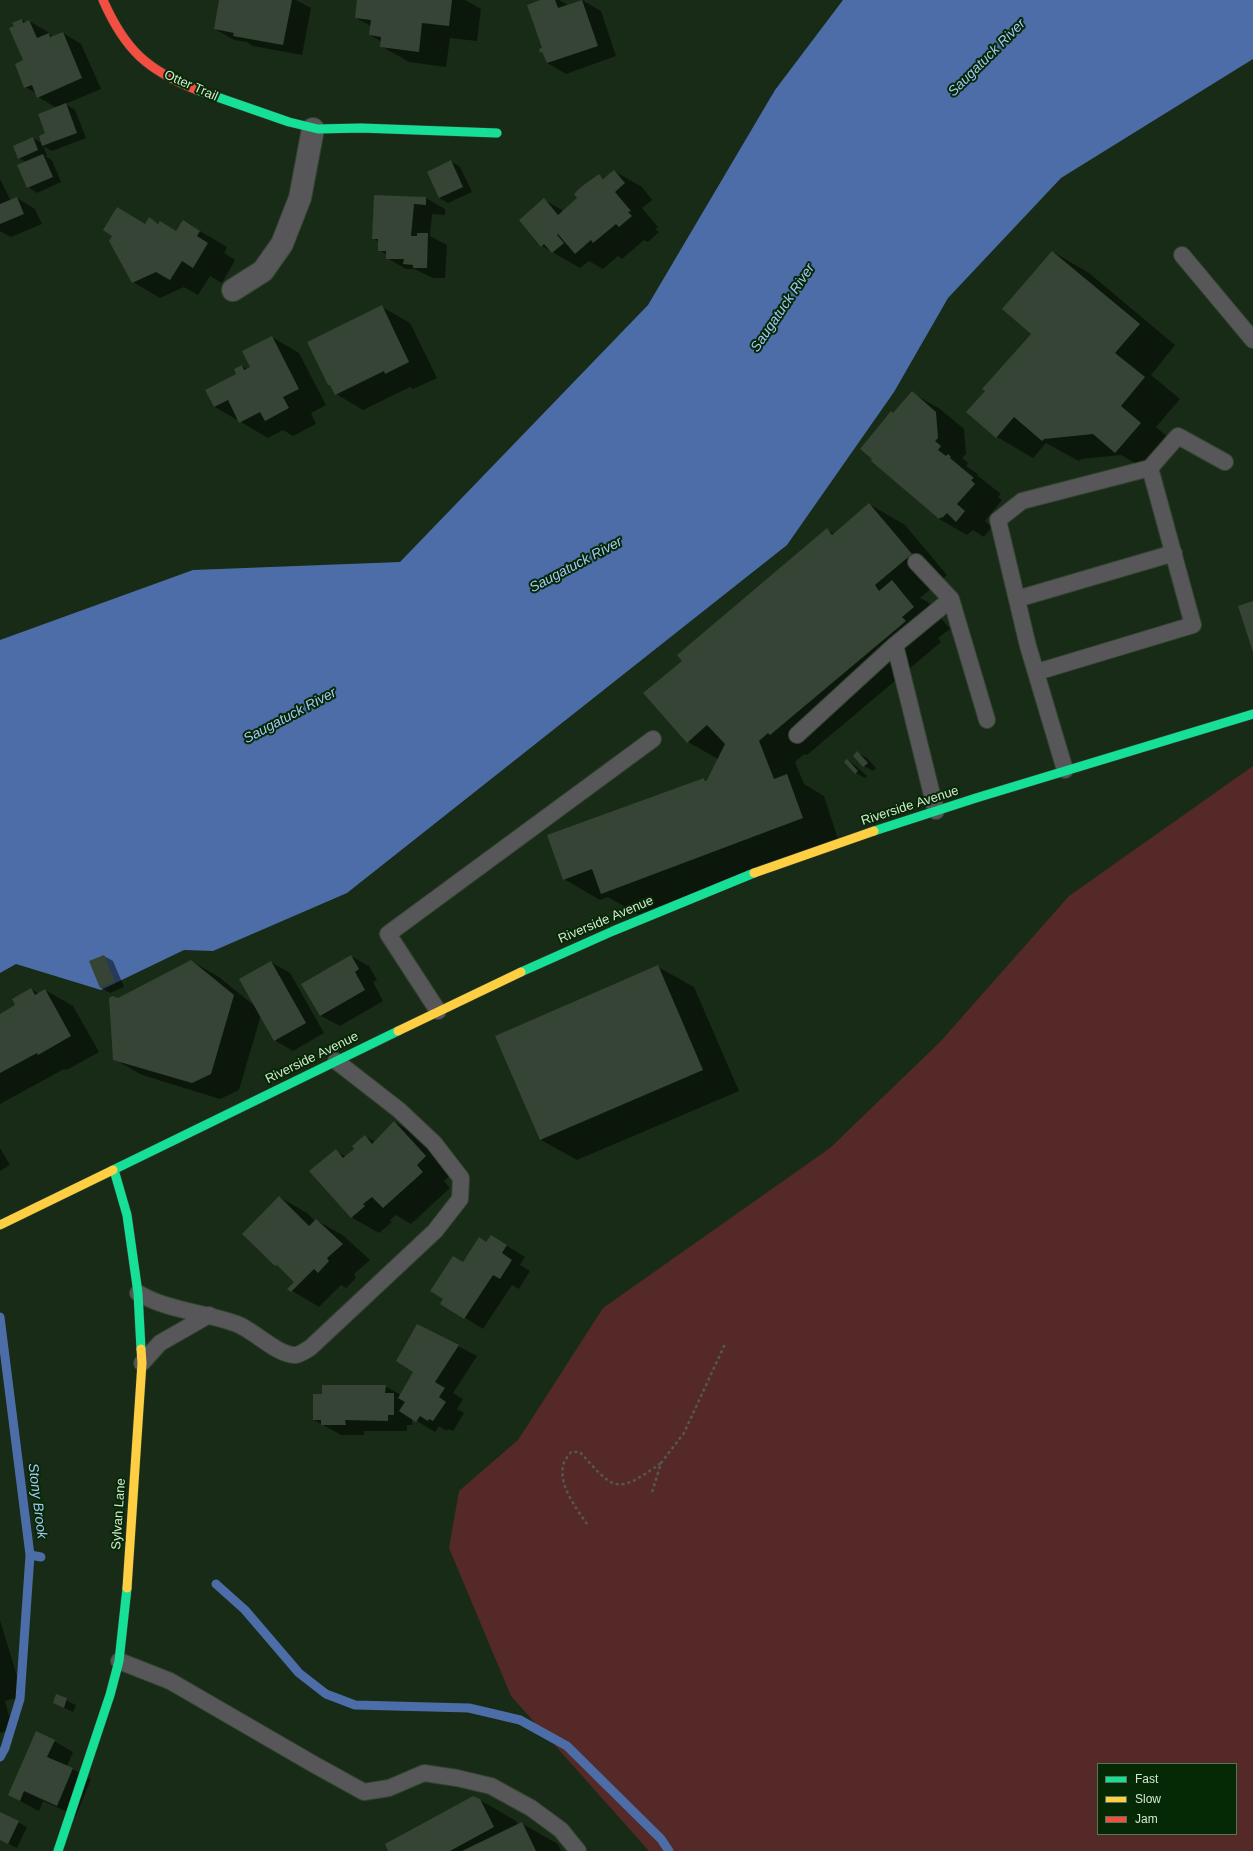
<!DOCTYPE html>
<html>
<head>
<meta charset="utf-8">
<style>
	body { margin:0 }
	#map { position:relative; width:1253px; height:1851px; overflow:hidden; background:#182b17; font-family:Helvetica,sans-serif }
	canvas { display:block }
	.legend { position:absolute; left:1097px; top:1763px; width:140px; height:72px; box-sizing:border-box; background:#062905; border:1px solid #587557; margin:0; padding:5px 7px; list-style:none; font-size:12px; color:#d3e7d1 }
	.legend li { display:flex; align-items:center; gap:8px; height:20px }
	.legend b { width:20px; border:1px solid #587557 }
</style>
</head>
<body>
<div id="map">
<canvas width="1253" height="1851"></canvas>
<ul class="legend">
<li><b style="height:5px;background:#16e098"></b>Fast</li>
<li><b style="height:5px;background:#ffcf43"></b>Slow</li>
<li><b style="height:5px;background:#f24e42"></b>Jam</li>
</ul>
</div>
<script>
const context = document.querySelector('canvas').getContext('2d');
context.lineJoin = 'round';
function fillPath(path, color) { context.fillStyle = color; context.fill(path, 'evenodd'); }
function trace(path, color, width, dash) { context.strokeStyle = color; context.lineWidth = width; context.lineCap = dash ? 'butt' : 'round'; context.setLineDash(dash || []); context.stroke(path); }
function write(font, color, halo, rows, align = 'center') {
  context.font = font + ' Helvetica,sans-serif'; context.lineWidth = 4; context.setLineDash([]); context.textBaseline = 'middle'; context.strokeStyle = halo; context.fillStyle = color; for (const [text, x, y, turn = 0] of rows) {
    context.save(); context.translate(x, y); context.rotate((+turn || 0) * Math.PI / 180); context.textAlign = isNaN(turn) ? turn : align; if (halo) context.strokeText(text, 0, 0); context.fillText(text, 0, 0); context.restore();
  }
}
fillPath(new Path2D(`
	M 1253,766 L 1253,1851 L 649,1851 L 511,1696 L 449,1548 L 459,1491 L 518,1440 L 603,1308 L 830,1148 L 940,1042 L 1069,896 ZM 1098,1764 L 1236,1764 L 1236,1834 L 1098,1834 Z`), '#542927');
fillPath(new Path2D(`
	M 843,0 L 1253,0 L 1253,59 L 1061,178 L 948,298 L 894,392 L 787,545 L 347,893 L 213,951 L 184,950 L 101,990 L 16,964 L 0,973 L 0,640 L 193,570 L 400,562 L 648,305 L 775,90 Z`), '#4c6da7');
fillPath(new Path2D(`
	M 220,0 L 296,0 L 311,8 L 302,55 L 253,46 L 247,42 L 234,40 L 215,29 Z
	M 358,0 L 465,0 L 481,9 L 477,41 L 450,38 L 446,67 L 409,62 L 381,46 L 382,42 L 370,35 L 371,26 L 356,18 Z
	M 543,0 L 559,0 L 568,5 L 582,0 L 601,11 L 616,56 L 566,74 L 547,63 L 544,54 L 541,52 L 543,48 Z
	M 22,20 L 26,22 L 29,21 L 48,32 L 53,37 L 63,33 L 81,44 L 101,89 L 65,104 L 75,110 L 86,138 L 52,151 L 43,146 L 47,155 L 45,156 L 52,160 L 61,182 L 37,193 L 28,187 L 26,162 L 19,158 L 33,138 L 42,143 L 57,108 L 38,97 L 36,93 L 25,87 L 24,61 L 15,27 Z
	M 451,161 L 460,167 L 472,192 L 448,203 L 439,198 Z
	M 614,171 L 642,187 L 652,200 L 642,208 L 658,227 L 655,229 L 659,232 L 648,242 L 644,240 L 622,259 L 618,256 L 603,269 L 589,261 L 580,268 L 542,246 L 544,200 L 564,211 L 579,198 L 599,175 L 605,179 Z
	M 0,179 L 11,201 L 17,198 L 35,209 L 42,224 L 11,237 L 0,231 Z
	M 375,196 L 426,198 L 445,209 L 445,215 L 432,214 L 430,236 L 447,245 L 445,278 L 433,278 L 414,269 L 406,269 L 387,258 L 387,255 L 379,250 L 379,242 L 373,238 Z
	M 149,219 L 177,232 L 183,221 L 227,247 L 224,253 L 235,260 L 222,283 L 210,276 L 198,295 L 184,287 L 160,298 L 133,282 L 145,225 Z
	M 1053,252 L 1089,273 L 1175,345 L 1151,375 L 1180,399 L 1156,427 L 1176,444 L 1152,473 L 1121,455 L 1081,459 L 1079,461 L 1046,443 L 1033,458 L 997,437 L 986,391 L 1033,334 Z
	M 382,307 L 410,323 L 437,378 L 413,389 L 410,387 L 363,410 L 336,394 L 332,386 L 329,384 Z
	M 272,337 L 299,353 L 326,405 L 311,413 L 316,424 L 293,436 L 283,430 L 268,438 L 215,407 L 206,390 L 237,374 L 242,366 L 247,369 L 251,367 Z
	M 912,393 L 940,409 L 964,429 L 966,454 L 962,458 L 968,463 L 966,466 L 978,474 L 977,475 L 1001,494 L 998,497 L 1002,500 L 985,521 L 992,527 L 984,537 L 973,530 L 967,535 L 939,519 L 872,461 L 894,414 Z
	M 869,504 L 905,525 L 947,575 L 920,598 L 928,602 L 950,629 L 938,638 L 941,642 L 807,755 L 804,754 L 795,762 L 804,784 L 824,796 L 838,839 L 638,914 L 608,897 L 600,900 L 564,879 L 704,779 L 708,781 L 718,759 L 688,742 L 683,661 L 827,530 L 834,534 Z
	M 858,753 L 867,758 L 876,768 L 873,771 L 864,766 L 854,756 Z
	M 847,760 L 856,766 L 867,776 L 865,778 L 856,773 Z
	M 104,956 L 113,961 L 124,987 L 110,993 L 101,988 L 91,961 Z
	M 351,956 L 369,966 L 377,980 L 373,982 L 383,1001 L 340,1026 L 321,1016 L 302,984 Z
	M 191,961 L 219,977 L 256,1007 L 271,962 L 290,973 L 324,1033 L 293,1051 L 274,1040 L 261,1015 L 239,1090 L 220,1099 L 142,1075 L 114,1059 L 118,999 Z
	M 658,967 L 694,987 L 739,1091 L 577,1160 L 541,1140 Z
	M 31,989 L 39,994 L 45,990 L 73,1006 L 99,1052 L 67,1070 L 64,1069 L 0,1104 L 0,1015 L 17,1006 Z
	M 395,1122 L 422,1138 L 453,1173 L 444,1181 L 450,1188 L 411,1224 L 396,1215 L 390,1220 L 392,1222 L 379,1233 L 351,1217 L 336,1151 L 346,1157 L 365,1136 L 375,1142 Z
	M 0,1148 L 10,1165 L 0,1171 Z
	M 279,1197 L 307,1213 L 315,1221 L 316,1220 L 344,1236 L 370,1260 L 354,1274 L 356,1278 L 346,1288 L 341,1285 L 319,1307 L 289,1289 L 296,1282 L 243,1234 Z
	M 491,1236 L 525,1257 L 520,1265 L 530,1271 L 519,1289 L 512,1285 L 483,1329 L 442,1303 Z
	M 458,1346 L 477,1356 L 453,1393 L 463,1399 L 457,1409 L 464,1413 L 453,1431 L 448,1429 L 447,1431 L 439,1426 L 435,1432 L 412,1418 L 412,1425 L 407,1425 L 407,1431 L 364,1431 L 364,1435 L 341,1435 L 314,1420 L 323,1395 L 385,1386 L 401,1395 Z
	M 0,1620 L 23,1696 L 5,1701 L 13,1729 L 0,1733 Z
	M 57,1696 L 76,1705 L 73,1712 L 54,1703 Z
	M 54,1741 L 73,1752 L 67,1766 L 91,1779 L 76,1816 L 43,1801 L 39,1811 L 9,1795 Z
	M 480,1800 L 516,1821 L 518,1825 L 521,1823 L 558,1844 L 561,1851 L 389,1851 Z
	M 0,1813 L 27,1827 L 17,1848 L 0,1840 Z`), '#0007');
trace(new Path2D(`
	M 0,1317 L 30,1555 L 20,1699 L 5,1748 L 0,1757
	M 30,1555 L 41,1557
	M 216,1584 L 245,1610 L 299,1673 L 326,1694 L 355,1705 L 469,1708 L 520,1720 L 567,1746 L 661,1839 L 669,1851`), '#4c6da7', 9);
fillPath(new Path2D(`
	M 219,0 L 292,0 L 283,45 L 233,36 L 234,33 L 214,29 Z
	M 357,0 L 452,0 L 449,26 L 422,23 L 419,52 L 380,47 L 381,37 L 369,35 L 371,20 L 355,18 Z
	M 540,0 L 555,0 L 558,8 L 582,0 L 598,46 L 547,63 L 542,52 L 540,53 L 539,49 L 542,48 L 527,5 Z
	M 22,19 L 23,23 L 29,20 L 37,38 L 49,33 L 50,37 L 63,32 L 82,78 L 37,98 L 32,85 L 24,88 L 15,64 L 23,60 L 9,28 L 14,26 L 12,23 Z
	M 66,103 L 77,133 L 42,146 L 39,136 L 45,133 L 38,114 Z
	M 33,137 L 38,150 L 18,159 L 13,146 Z
	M 43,154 L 53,177 L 27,188 L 17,165 Z
	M 451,160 L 463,187 L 439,198 L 427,172 Z
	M 614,170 L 625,183 L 615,192 L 631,211 L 628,212 L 632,216 L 619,227 L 616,224 L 593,243 L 591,240 L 575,254 L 558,234 L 557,235 L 564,243 L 552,253 L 544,244 L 541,247 L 519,220 L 544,198 L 558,215 L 577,198 L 574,194 L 581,187 L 599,174 L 603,179 Z
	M 374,195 L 426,197 L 426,205 L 414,204 L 411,236 L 417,236 L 417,233 L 428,233 L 427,268 L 413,268 L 413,265 L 403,264 L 404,259 L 386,259 L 386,251 L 378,251 L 378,239 L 372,239 Z
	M 17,197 L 24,214 L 0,224 L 0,204 Z
	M 117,207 L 145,224 L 149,217 L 158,224 L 160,221 L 176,231 L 183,220 L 200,231 L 197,236 L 208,243 L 193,268 L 182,261 L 170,280 L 156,272 L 132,283 L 109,241 L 112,236 L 103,230 Z
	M 1052,251 L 1140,324 L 1115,353 L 1145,377 L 1121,406 L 1141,423 L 1115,453 L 1093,434 L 1044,439 L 1042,441 L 1014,417 L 996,438 L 966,412 L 985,391 L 982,389 L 1031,334 L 1002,309 Z
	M 382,305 L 409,362 L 385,374 L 384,371 L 335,395 L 330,385 L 328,385 L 307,342 Z
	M 272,336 L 299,389 L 283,397 L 289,408 L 265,421 L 260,412 L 239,423 L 228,400 L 214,407 L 205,390 L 236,374 L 234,369 L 242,365 L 244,370 L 250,367 L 242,351 Z
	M 912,391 L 936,412 L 938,438 L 935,441 L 941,446 L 938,450 L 946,456 L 948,454 L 951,457 L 950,458 L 974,478 L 971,480 L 975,484 L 957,504 L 965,511 L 956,522 L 947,513 L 942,518 L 941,517 L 939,519 L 871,461 L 872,459 L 860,449 L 891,411 L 893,413 Z
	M 869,503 L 912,554 L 875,585 L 879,591 L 892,580 L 914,607 L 902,617 L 906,621 L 770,735 L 768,733 L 759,741 L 774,779 L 787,774 L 803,818 L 601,894 L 592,869 L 563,880 L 547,835 L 704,778 L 705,781 L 707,780 L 725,744 L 707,725 L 687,743 L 643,693 L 682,661 L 677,655 L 827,528 L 832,535 Z
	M 1253,601 L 1253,652 L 1238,606 Z
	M 857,751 L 868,763 L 863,767 L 853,756 Z
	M 847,759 L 858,771 L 855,774 L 844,762 Z
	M 104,955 L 115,982 L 100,988 L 89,961 Z
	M 351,955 L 359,969 L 355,972 L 365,990 L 320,1016 L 301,984 Z
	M 191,960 L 234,995 L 211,1074 L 192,1083 L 113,1060 L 109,998 L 112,996 L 118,998 Z
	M 271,961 L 306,1023 L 274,1041 L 239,979 Z
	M 658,965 L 703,1070 L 540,1140 L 495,1036 Z
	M 31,988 L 35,995 L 45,989 L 71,1036 L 38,1055 L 37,1053 L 0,1073 L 0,1014 L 15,1005 L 12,999 Z
	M 394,1121 L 426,1156 L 417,1165 L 423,1172 L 383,1208 L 372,1197 L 363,1204 L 365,1206 L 351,1218 L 309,1171 L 336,1149 L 343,1158 L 354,1149 L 352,1146 L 365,1135 L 372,1144 Z
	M 279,1196 L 309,1226 L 316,1219 L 343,1244 L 327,1258 L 329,1261 L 318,1273 L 314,1269 L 291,1292 L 287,1289 L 294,1282 L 277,1265 L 275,1266 L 242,1234 Z
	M 491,1235 L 507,1245 L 502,1253 L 512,1260 L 500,1279 L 493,1275 L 464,1319 L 440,1304 L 443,1299 L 430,1291 L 453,1256 L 463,1262 L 479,1237 L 486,1242 Z
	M 417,1324 L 459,1345 L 435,1382 L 445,1388 L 439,1397 L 446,1402 L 433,1421 L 429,1419 L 428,1421 L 420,1416 L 416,1422 L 399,1411 L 405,1402 L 398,1398 L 413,1372 L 396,1361 Z
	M 322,1385 L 386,1385 L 385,1393 L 394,1393 L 394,1415 L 388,1415 L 388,1421 L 345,1420 L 346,1425 L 321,1425 L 321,1420 L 313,1420 L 313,1394 L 322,1394 Z
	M 56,1694 L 67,1698 L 64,1708 L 53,1703 Z
	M 36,1731 L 55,1740 L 47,1757 L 73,1768 L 57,1806 L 24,1791 L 20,1801 L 8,1795 Z
	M 473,1796 L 480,1799 L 494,1827 L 450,1851 L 388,1851 L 385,1844 Z
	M 0,1812 L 19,1821 L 8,1844 L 0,1840 Z
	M 522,1822 L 536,1851 L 462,1851 Z`), '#354434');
const lane = new Path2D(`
	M 1182,255 L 1253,340
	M 1150,468 L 1178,436 L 1225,462
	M 916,562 L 951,599 L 987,720
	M 1017,599 L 1174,553
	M 1037,672 L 1193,625 L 1150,468 L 1022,501 L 998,520 L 1028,646 L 1065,770
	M 797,735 L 895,645
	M 936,811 L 895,645 L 951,599
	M 438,1011 L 388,934 L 653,739
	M 138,1293 C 168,1311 205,1312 237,1324 C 255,1331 278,1356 296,1355 C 301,1354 306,1350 310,1348 L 435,1231 L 460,1199 L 461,1178 L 434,1143 L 399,1110 L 336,1061
	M 142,1363 L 160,1343 L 209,1315
	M 119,1661 L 170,1681 L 315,1765 L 364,1792 L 389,1788 L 424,1773 L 457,1778 L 491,1786 L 531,1808 L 561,1830 L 578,1851`);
const street = new Path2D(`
	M 233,290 L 263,271 L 282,244 L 300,198 L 313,129`);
const fast = new Path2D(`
	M 197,90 L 289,122 L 318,129 L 361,128 L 497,133
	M 874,831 L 976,798 L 1253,714
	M 521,972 L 613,931 L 754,873
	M 113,1170 L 398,1031
	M 114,1170 L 127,1215 L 138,1293 L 141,1349
	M 58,1851 L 110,1695 L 119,1661 L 127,1588`);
const slow = new Path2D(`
	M 754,873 L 874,831
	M 398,1031 L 521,972
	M 0,1225 L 113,1170
	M 127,1588 L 142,1363 L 141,1349`);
const jam = new Path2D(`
	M 103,0 C 125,50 147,70 197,90`);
trace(lane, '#344433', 18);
trace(street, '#344433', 24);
trace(fast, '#344433', 10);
trace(slow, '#344433', 10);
trace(jam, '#344433', 10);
trace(new Path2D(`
	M 652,1492 L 661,1463 L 684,1433 L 725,1344
	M 587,1524 C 576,1508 559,1486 563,1466 C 564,1461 568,1456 571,1452 L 580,1452 C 615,1491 616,1495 661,1463`), '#545754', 2.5, [3, 3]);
trace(lane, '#575658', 16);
trace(street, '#575658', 22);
trace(fast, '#16e098', 9);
trace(slow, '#ffcf43', 9);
trace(jam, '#f24e42', 9);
write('13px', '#d3e7d1', '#062905', [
	["Otter Trail",191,86,24],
	["Riverside Avenue",910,806,-18],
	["Riverside Avenue",606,920,-23],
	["Riverside Avenue",312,1058,-26],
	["Sylvan Lane",119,1514,-86]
]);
write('italic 14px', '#a7c5fb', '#062905', [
	["Saugatuck River",987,58,-45],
	["Saugatuck River",783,308,-56],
	["Saugatuck River",576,565,-28],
	["Saugatuck River",290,716,-28],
	["Stony Brook",37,1501,83]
]);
</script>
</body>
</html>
